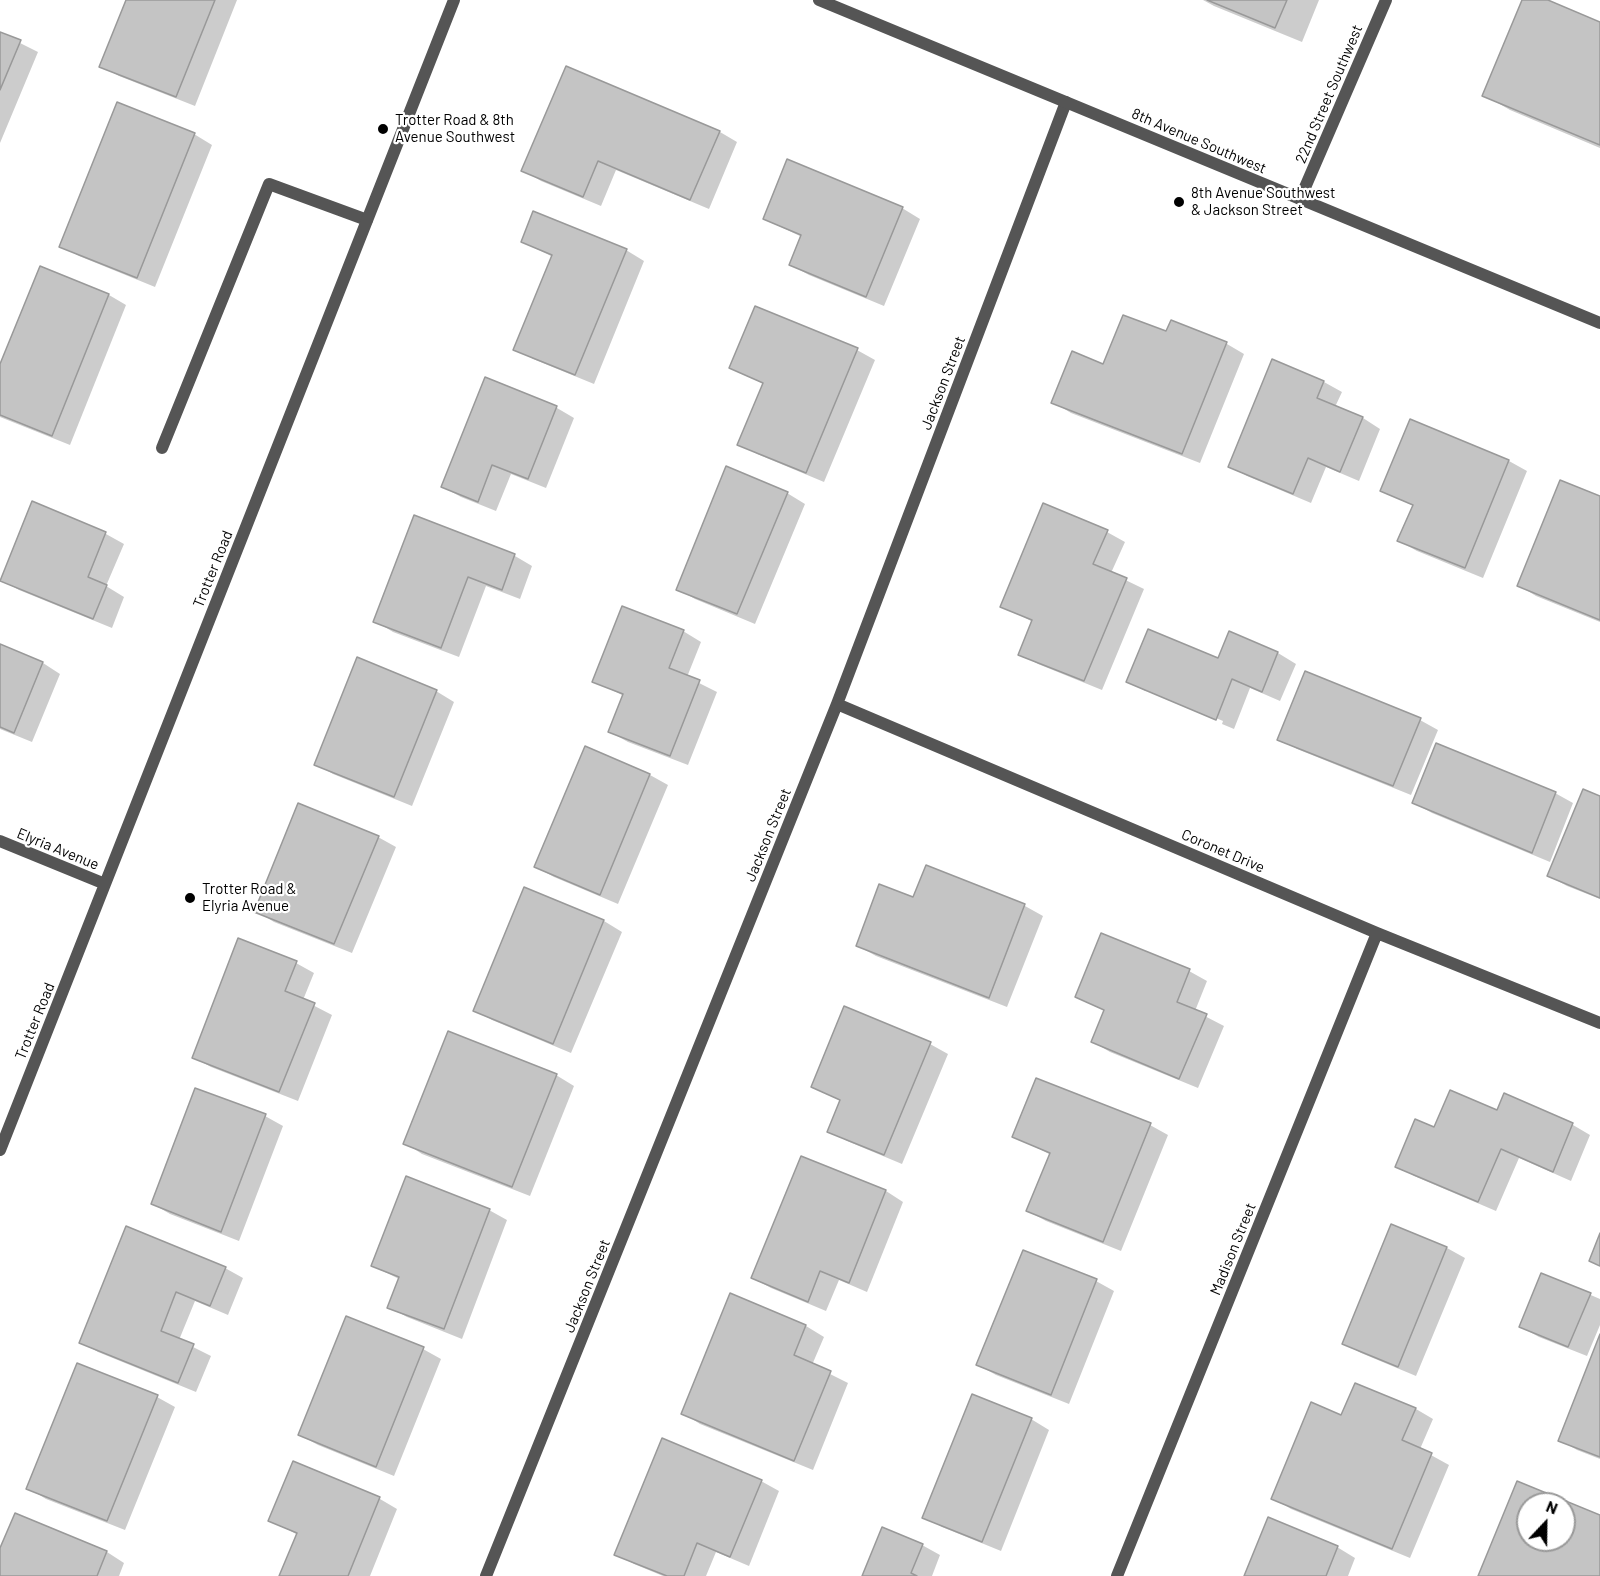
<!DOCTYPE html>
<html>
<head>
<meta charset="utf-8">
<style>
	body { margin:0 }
	#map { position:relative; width:1600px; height:1576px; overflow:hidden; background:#fff; font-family:Barlow,sans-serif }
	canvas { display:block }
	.north { position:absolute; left:1516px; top:1492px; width:60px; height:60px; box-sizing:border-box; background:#fff; border:2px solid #999; border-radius:50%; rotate:22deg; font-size:16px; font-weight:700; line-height:24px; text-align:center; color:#000 }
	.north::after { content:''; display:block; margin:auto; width:21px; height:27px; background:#000; clip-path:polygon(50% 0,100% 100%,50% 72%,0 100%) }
</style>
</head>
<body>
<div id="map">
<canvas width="1600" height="1576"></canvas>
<div class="north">N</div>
</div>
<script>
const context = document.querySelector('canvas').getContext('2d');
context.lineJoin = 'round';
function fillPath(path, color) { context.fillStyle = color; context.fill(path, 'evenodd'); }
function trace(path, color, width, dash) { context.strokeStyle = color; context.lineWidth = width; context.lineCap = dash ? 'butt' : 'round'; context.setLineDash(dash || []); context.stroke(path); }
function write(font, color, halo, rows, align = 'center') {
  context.font = font + ' Barlow,sans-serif'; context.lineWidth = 4.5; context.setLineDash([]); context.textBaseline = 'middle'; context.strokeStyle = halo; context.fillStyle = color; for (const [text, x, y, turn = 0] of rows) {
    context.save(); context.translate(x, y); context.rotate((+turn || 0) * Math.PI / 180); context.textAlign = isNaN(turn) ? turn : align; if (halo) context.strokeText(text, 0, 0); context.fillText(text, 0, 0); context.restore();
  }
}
fillPath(new Path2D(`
	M 127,0 L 237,0 L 195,106 L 119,76 L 101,66 Z
	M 1203,0 L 1319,0 L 1302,42 L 1214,6 Z
	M 1523,0 L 1544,0 L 1600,23 L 1600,148 L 1510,110 L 1484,95 Z
	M 0,33 L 38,52 L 0,143 Z
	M 720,132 L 737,142 L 709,209 L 616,170 L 601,206 L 541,181 L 523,170 Z
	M 194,134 L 212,145 L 155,287 L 79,256 L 61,246 Z
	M 788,161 L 902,208 L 920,219 L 884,306 L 809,275 L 791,265 L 802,237 L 764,219 Z
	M 523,242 L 626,250 L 644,261 L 594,384 L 533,359 L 515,349 L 553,257 Z
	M 109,295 L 126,305 L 70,445 L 0,417 L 0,367 Z
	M 1172,322 L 1227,344 L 1244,354 L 1200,463 L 1071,413 L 1053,402 L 1104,366 L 1167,333 Z
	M 857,350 L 875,360 L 824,482 L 757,454 L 739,444 L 764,384 L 731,367 Z
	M 1272,361 L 1324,382 L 1342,392 L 1335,407 L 1363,418 L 1380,429 L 1359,481 L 1326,467 L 1311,503 L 1247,476 L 1229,466 Z
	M 486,379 L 557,408 L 574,418 L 546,488 L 511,474 L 496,511 L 461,497 L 443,487 Z
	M 1411,421 L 1509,461 L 1527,471 L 1483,578 L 1417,551 L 1399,541 L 1414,506 L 1382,491 Z
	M 787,493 L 805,504 L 755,624 L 695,599 L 678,589 Z
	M 1600,498 L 1600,622 L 1536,596 L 1518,585 Z
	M 33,503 L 106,534 L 124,544 L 106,586 L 124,597 L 112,628 L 19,590 L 1,580 Z
	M 415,517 L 515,556 L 532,566 L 520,599 L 486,586 L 459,657 L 393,632 L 375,621 Z
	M 1107,532 L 1125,542 L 1111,573 L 1144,589 L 1102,690 L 1038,664 L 1020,654 L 1033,622 L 1002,606 Z
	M 683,631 L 701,642 L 687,677 L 717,692 L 688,765 L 628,742 L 610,732 L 624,696 L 594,681 Z
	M 1230,633 L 1278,653 L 1296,664 L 1280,701 L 1250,688 L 1234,729 L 1222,724 L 1223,721 L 1145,688 L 1145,691 L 1128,681 L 1219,660 Z
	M 0,646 L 43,663 L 60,674 L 32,742 L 0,729 Z
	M 436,691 L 454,702 L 412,806 L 333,774 L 316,764 Z
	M 1420,720 L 1438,730 L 1411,795 L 1297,749 L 1279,739 Z
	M 586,748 L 650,775 L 668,785 L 618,904 L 554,877 L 536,867 Z
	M 1555,793 L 1573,803 L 1550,862 L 1432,813 L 1414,803 Z
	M 1600,797 L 1600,899 L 1567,886 L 1549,876 Z
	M 378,837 L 396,847 L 352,953 L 274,922 L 256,911 Z
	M 926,867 L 1025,906 L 1043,916 L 1007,1007 L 876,956 L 858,946 L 913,899 Z
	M 525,889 L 604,921 L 622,932 L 571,1053 L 492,1020 L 475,1010 Z
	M 1102,935 L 1189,971 L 1207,981 L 1195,1011 L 1224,1026 L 1198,1088 L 1110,1052 L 1093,1042 L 1105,1011 L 1077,996 Z
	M 239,940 L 296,963 L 314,973 L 303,1000 L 332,1015 L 298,1101 L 211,1067 L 193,1057 Z
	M 930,1044 L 948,1054 L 902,1164 L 847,1141 L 829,1131 L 841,1101 L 813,1087 Z
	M 556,1075 L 574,1086 L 530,1196 L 422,1154 L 405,1143 Z
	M 1505,1095 L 1573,1125 L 1590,1135 L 1571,1181 L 1519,1158 L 1496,1211 L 1414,1176 L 1397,1166 L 1435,1129 L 1498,1112 Z
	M 265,1116 L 283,1126 L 239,1241 L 170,1214 L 153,1204 Z
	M 1150,1125 L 1168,1135 L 1121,1251 L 1046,1221 L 1028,1211 L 1051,1155 L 1014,1136 Z
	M 802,1158 L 886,1191 L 903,1202 L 867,1292 L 839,1280 L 826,1311 L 771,1288 L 753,1278 Z
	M 489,1210 L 507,1220 L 462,1339 L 407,1317 L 389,1307 L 399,1279 L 373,1266 Z
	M 1392,1226 L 1447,1248 L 1465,1258 L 1416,1376 L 1361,1353 L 1343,1343 Z
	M 127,1228 L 225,1268 L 243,1278 L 228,1315 L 195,1301 L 179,1340 L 211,1356 L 196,1392 L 98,1352 L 81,1342 Z
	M 1542,1274 L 1600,1299 L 1600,1325 L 1587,1356 L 1539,1337 L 1521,1327 Z
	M 1096,1281 L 1114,1291 L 1069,1404 L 996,1375 L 978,1365 Z
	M 731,1295 L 806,1326 L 824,1337 L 812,1365 L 848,1383 L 813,1470 L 700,1424 L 683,1413 Z
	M 347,1318 L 423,1349 L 441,1359 L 394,1476 L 318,1445 L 300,1435 Z
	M 1600,1338 L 1600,1459 L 1577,1450 L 1560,1440 Z
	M 157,1397 L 175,1407 L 125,1530 L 46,1499 L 28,1488 Z
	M 1416,1409 L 1433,1419 L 1420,1449 L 1449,1465 L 1410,1558 L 1291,1509 L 1273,1498 L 1342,1417 Z
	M 1031,1419 L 1049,1430 L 1001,1551 L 942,1527 L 924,1517 Z
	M 294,1463 L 380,1499 L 397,1509 L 370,1576 L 281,1576 L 298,1535 L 270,1520 Z
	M 761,1481 L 779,1491 L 749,1566 L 716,1552 L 706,1576 L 663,1576 L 634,1564 L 616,1554 Z
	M 15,1515 L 107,1552 L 124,1563 L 119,1576 L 0,1576 L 0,1552 Z
	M 922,1545 L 940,1555 L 932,1576 L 863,1576 Z
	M 1337,1547 L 1355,1558 L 1348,1576 L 1245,1576 Z`), '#0003');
const building = new Path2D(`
	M 126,0 L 215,0 L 176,97 L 99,67 Z
	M 1207,0 L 1287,0 L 1275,28 Z
	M 1522,0 L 1548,0 L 1600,22 L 1600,145 L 1482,96 Z
	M 0,32 L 21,40 L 0,90 Z
	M 566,66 L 720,131 L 690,200 L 598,161 L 583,197 L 521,171 Z
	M 117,102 L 195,133 L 137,278 L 59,247 Z
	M 787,159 L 903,207 L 866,297 L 789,265 L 801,235 L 763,219 Z
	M 533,211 L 627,249 L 575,375 L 513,350 L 552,255 L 521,242 Z
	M 40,266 L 109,294 L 52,436 L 0,415 L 0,364 Z
	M 755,306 L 858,348 L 806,473 L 737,445 L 763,383 L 729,368 Z
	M 1123,315 L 1166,331 L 1171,320 L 1227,342 L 1182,454 L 1051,403 L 1072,351 L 1103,364 Z
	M 1272,359 L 1324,381 L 1317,398 L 1363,417 L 1340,472 L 1308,458 L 1293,494 L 1228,467 Z
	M 485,377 L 557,406 L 528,479 L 492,465 L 478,502 L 441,487 Z
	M 1410,419 L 1509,460 L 1465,568 L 1397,541 L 1413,505 L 1380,491 Z
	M 726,466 L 788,492 L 737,614 L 676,590 Z
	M 1560,480 L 1600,496 L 1600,620 L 1517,586 Z
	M 32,501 L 106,532 L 88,577 L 107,585 L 93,619 L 0,581 Z
	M 1043,503 L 1108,530 L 1093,564 L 1127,578 L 1084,681 L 1018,655 L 1032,620 L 1000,607 Z
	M 414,515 L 515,554 L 502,590 L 468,577 L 441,648 L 373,622 Z
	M 622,606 L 684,630 L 669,668 L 700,680 L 670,756 L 608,732 L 623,694 L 592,682 Z
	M 1148,629 L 1218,658 L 1229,631 L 1278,652 L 1262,692 L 1232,679 L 1216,720 L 1126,682 Z
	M 0,644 L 43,662 L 14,733 L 0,727 Z
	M 357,657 L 437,690 L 394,797 L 314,765 Z
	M 1305,671 L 1421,718 L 1393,786 L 1277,740 Z
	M 1436,743 L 1556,792 L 1532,853 L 1412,803 Z
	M 585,746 L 650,774 L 600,895 L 534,867 Z
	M 1583,789 L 1600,796 L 1600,898 L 1547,876 Z
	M 298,803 L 379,836 L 334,944 L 254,912 Z
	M 926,865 L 1025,904 L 989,998 L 856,946 L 879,884 L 913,897 Z
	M 524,887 L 604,920 L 553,1044 L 473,1011 Z
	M 1101,933 L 1190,969 L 1177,1002 L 1207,1014 L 1179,1079 L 1091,1042 L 1104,1010 L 1075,997 Z
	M 238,938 L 297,961 L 285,991 L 315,1003 L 279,1092 L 192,1058 Z
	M 844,1006 L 931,1042 L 884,1155 L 827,1132 L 840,1100 L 811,1087 Z
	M 448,1031 L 557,1074 L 512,1187 L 403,1144 Z
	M 1036,1078 L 1151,1123 L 1103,1242 L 1026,1211 L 1050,1153 L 1012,1137 Z
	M 195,1088 L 266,1114 L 221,1232 L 151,1204 Z
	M 1450,1090 L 1497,1110 L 1504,1093 L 1573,1123 L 1553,1172 L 1501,1149 L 1478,1202 L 1395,1167 L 1415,1119 L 1434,1127 Z
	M 801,1156 L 886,1190 L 849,1283 L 820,1271 L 808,1302 L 751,1278 Z
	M 406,1176 L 490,1209 L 444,1329 L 387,1308 L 399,1277 L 371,1266 Z
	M 1391,1224 L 1447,1247 L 1398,1367 L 1342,1344 Z
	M 126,1226 L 226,1267 L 210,1306 L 176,1292 L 161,1331 L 194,1344 L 178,1383 L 79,1343 Z
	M 1600,1233 L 1600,1266 L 1589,1261 Z
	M 1023,1250 L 1097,1279 L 1051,1395 L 976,1365 Z
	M 1541,1273 L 1591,1293 L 1568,1347 L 1519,1327 Z
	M 730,1293 L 806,1325 L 794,1355 L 831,1371 L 794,1461 L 681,1414 Z
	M 346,1316 L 424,1347 L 376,1467 L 298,1435 Z
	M 1600,1334 L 1600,1457 L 1558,1441 Z
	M 77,1363 L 158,1395 L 107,1521 L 26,1489 Z
	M 1355,1383 L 1416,1408 L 1402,1440 L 1432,1453 L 1392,1549 L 1271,1499 L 1311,1402 L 1341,1415 Z
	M 972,1394 L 1032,1418 L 982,1542 L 922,1518 Z
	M 662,1438 L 762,1480 L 730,1557 L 697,1543 L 684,1576 L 667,1576 L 614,1555 Z
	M 293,1461 L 380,1497 L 348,1576 L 279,1576 L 297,1533 L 268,1521 Z
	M 1517,1481 L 1600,1515 L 1600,1576 L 1478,1576 ZM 1528,1504 L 1564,1504 L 1564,1540 L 1528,1540 Z
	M 15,1513 L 107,1551 L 97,1576 L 0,1576 L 0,1548 Z
	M 1268,1517 L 1338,1546 L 1326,1576 L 1244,1576 Z
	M 882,1527 L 923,1544 L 911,1573 L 917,1576 L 862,1576 Z`);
fillPath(building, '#c4c4c4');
trace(building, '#999', 1.5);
trace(new Path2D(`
	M 162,448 L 269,184 L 367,220`), '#555', 12);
trace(new Path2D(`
	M 1300,199 L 1386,0
	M 837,704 L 1377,933 L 1600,1023
	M 0,841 L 105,884
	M 0,1150 L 454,0
	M 486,1576 L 837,704 L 1066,102
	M 1117,1576 L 1377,933`), '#555', 12);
trace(new Path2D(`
	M 819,0 L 1600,323`), '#555', 12);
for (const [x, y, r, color] of [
	[383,129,6,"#000"],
	[1179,202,6,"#000"],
	[190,898,6,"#000"]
]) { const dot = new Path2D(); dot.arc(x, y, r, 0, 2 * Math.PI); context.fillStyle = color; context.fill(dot); trace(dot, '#fff', 2); }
write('15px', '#000', '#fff', [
	["22nd Street Southwest",1329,94,-67],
	["8th Avenue Southwest",1199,141,23],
	["Jackson Street",943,383,-69],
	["Trotter Road",213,569,-68],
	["Jackson Street",768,835,-68],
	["Elyria Avenue",58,849,22],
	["Coronet Drive",1223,851,23],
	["Trotter Road",35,1021,-68],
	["Madison Street",1233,1249,-68],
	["Jackson Street",587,1286,-68]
]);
write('15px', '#000', '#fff', [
	["Trotter Road & 8th",395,120],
	["Avenue Southwest",395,137],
	["8th Avenue Southwest",1191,193],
	["& Jackson Street",1191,210],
	["Trotter Road &",202,889],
	["Elyria Avenue",202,906]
], 'left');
</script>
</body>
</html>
